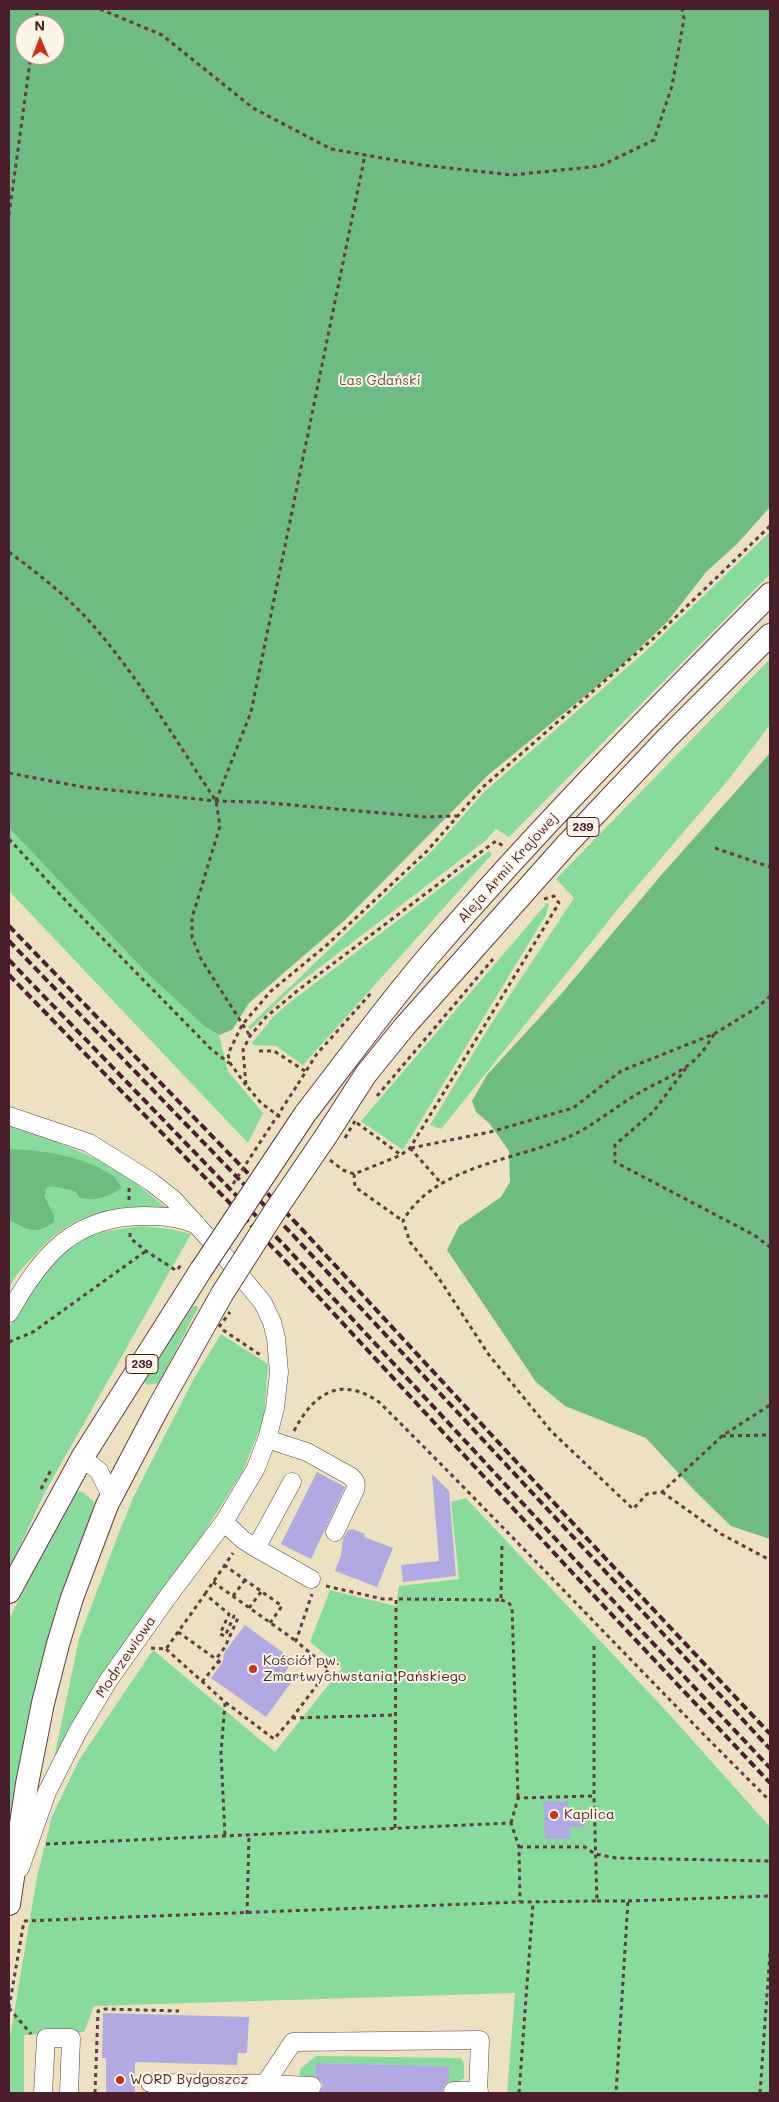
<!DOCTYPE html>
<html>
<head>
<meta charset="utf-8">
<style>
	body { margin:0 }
	#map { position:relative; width:779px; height:2102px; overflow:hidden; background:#ece2c1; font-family:Mali,sans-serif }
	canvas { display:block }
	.frame { position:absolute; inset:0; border:10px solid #4a1f2b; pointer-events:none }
	.north { position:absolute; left:15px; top:15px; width:50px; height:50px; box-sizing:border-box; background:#fcf5e5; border:1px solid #b59f9b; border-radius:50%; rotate:359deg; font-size:14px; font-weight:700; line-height:20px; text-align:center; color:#4a1f2b }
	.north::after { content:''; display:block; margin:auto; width:18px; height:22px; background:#c8321e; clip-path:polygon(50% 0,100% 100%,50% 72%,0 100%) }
</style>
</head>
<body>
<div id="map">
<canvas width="779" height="2102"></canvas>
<div class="frame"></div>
<div class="north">N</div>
</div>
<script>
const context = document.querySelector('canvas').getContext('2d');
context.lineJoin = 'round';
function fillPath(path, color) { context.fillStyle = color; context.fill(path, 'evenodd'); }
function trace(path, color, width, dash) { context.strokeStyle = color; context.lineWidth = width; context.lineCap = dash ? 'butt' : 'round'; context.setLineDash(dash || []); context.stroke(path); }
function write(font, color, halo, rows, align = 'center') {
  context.font = font + ' Mali,sans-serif'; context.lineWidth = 4; context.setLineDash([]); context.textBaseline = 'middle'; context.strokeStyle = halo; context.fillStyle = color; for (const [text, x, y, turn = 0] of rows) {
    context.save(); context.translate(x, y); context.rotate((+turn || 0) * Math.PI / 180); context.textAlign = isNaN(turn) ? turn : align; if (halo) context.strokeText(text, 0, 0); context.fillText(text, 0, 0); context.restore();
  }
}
fillPath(new Path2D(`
	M 770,532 L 770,574 L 509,837 L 496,829 L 485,841 L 294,987 L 250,1030 L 248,1027 L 436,847 L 484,792 L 646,651 Z
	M 770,659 L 770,725 L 729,779 L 627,898 L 441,1129 L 430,1125 L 491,1024 L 574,898 L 556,879 Z
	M 9,828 L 143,969 L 204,1026 L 219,1035 L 228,1071 L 263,1113 L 248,1143 L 9,891 Z
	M 489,851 L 492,854 L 303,1065 L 276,1046 L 253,1045 L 252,1043 L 272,1018 L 289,1003 Z
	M 547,903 L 549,904 L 546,915 L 403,1150 L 361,1121 Z
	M 9,1122 C 43,1138 79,1149 113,1167 C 132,1177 150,1196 168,1209 C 109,1208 75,1209 34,1256 C 24,1266 14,1276 9,1289 Z
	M 141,1226 L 170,1229 L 191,1234 L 45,1492 L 9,1570 L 9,1328 L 37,1277 L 62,1251 L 93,1233 Z
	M 193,1306 L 197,1306 L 198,1308 L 159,1383 L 148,1385 L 144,1382 L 145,1377 Z
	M 221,1334 L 268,1364 L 264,1418 L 243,1471 L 201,1537 L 137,1627 L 53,1763 L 79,1639 L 117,1538 L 133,1498 L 193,1380 Z
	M 75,1491 L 83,1492 L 94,1502 L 93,1511 L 54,1618 L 34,1698 L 9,1828 L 9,1619 Z
	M 466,1498 L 669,1714 L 770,1827 L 770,2093 L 507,2093 L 515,1993 L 94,2006 L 84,2032 L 24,2035 L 24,2093 L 9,2093 L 9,2043 L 37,1877 L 52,1816 L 79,1760 L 153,1650 L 275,1752 L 342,1668 L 310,1642 L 330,1590 L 396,1606 L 399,1586 L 459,1579 L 451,1502 Z
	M 316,2056 L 461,2058 L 464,2063 L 464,2078 L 460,2081 L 449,2083 L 449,2066 L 316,2063 L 315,2081 L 301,2080 L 299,2076 L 301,2068 Z`), '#89db9c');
fillPath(new Path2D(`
	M 9,9 L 770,9 L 770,507 L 737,544 L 706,572 L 668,621 L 619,668 L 488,775 L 345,920 L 249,1003 L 232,1030 L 219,1035 L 204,1026 L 143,969 L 9,828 ZM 25,25 L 55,25 L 55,55 L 25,55 Z
	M 770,753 L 770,1539 L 731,1526 L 695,1491 L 646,1438 L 565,1406 L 536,1382 L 447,1250 L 459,1226 L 501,1197 L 510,1182 L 509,1151 L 489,1123 L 476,1112 L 472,1101 L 487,1075 L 562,993 L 663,873 Z
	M 9,1149 C 43,1150 83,1156 112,1175 C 116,1178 119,1184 122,1188 C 109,1197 95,1201 80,1198 L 75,1191 L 52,1186 L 47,1188 L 44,1196 L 54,1215 L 54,1222 C 34,1236 28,1229 9,1220 Z`), '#6ebb84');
fillPath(new Path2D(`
	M 317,1472 L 345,1487 L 311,1559 L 281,1544 Z
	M 432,1474 L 449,1491 L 456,1576 L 403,1582 L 401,1565 L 439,1561 Z
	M 352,1529 L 365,1534 L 364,1537 L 393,1548 L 377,1587 L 335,1571 L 341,1555 L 343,1539 L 348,1530 Z
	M 245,1625 L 293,1660 L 284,1674 L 293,1680 L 266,1717 L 211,1678 L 223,1662 L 224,1653 Z
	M 568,1801 L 569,1812 L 583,1811 L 584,1827 L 570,1827 L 570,1839 L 545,1839 L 543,1802 Z
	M 103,2013 L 249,2017 L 247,2053 L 238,2053 L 237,2065 L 135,2062 L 135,2093 L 106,2093 L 106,2058 L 102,2058 Z
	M 316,2063 L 449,2066 L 449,2081 L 444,2086 L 443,2093 L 319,2093 L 323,2086 L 321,2081 L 315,2076 Z`), '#b2a9e2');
const minor = new Path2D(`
	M 9,1116 L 89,1143 L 150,1181 L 173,1199 L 222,1253 L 263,1303 L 272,1322 L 276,1338 L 279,1372 L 275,1408 L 267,1439 L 256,1468 L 224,1522 L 169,1595 L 108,1681 L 78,1731 L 47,1792 L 20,1868
	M 9,1313 C 41,1256 73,1216 144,1216 C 163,1216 179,1217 197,1225
	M 267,1439 L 307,1452 L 350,1476 C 355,1480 357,1483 355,1490 L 335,1532
	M 82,1458 L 99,1471 L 111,1496
	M 224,1522 L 242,1539 L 256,1548 L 292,1482
	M 256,1548 L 311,1579
	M 150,2083 L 265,2084 L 293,2042 L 480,2040 L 478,2093
	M 260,2091 L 265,2084 L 312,2086
	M 453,2091 L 479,2091
	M 43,2093 L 46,2038 L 71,2038 L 69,2093`);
const major = new Path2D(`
	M 305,1114 C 347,1060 388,1003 433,951 C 540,827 655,710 770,594
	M 326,1136 L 366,1074 L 405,1026 L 567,844 L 667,738 L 770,635
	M 9,1592 L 82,1458 L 201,1270
	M 9,1904 L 27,1784 L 43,1703 L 58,1644 L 72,1598 L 107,1505 L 158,1408 L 222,1294`);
trace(minor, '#623c42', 19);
trace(major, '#623c42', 24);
trace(new Path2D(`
	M 100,9 L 162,35 L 253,108 L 331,149 L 422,165 L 512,175 L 600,166 L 654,140 L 672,86 L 684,19 L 682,9
	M 35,25 L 38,9
	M 9,215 L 31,55
	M 9,552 C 37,573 66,595 90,622 C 138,676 176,741 216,801 L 220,826 L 192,918 L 192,937 L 201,959 L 250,1036
	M 9,773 L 83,787 L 216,801 L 259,802 L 426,817 L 458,816
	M 216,801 L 251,712 L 365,155
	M 9,839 L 67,902 L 211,1049 L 229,1063
	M 715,848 L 770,867
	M 714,1034 C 707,1046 699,1058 687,1066 C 672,1077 654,1084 637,1094 C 616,1107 595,1124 573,1135 C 520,1160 434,1165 403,1221 L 410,1242 L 438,1277 L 489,1355 L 551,1431 L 633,1509 L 647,1494 L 662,1492 L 722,1436 L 770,1405
	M 259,1051 L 274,1051 L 305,1071
	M 686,1068 L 653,1112 L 615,1145 L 615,1162 L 754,1235 L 770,1247
	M 298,1084 L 316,1055 L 371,993
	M 246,1085 L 230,1063 L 228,1054 L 242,1025 L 271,991 L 328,944 L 427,851 L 483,787 L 654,638 L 770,526
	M 377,1096 L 493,959
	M 280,1117 L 261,1103 L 246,1085 L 243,1050 L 250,1036 L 266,1017 L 297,991 L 474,857 L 496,841 L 503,846
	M 357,1123 L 401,1155
	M 410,1148 L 442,1184
	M 411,1148 L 490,1132 L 573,1108 L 621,1071 L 714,1034 L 758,1007 L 770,996
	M 330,1160 L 343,1170 L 354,1174 L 401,1155 L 410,1148 L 559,903 L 554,896 L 544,899
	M 354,1174 L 355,1187 L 403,1221
	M 129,1188 L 129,1202
	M 130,1233 L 130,1238 L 146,1251 L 177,1271
	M 223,1330 L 262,1356
	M 9,1342 L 33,1332 L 146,1251
	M 294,1431 C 313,1394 340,1375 379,1402 C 511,1533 638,1670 770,1801
	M 722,1436 L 770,1435
	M 41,1489 L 51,1470
	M 662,1492 L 721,1534 L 770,1560
	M 224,1565 L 282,1606 L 270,1623
	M 213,1582 L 296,1641
	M 326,1586 L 383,1599 L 396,1599
	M 205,1594 L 233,1553
	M 233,1596 L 245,1580
	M 501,1600 L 508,1602 L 512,1607 L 518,1798
	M 249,1608 L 261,1592
	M 178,1632 L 216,1659
	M 151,1648 L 166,1649 L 205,1594 L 229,1614 L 220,1634 L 225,1636 L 234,1616 L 238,1618 L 225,1647 L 216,1659 L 222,1664
	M 166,1649 L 225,1702 L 274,1739 L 292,1718 L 329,1669 L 296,1641 L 312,1594
	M 202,1682 L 219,1661
	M 225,1703 L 221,1753 L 225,1836
	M 292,1718 L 396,1715
	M 511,1823 L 518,1798 L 594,1796 L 594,1644
	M 395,1828 L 396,1599 L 501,1600 L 502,1544
	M 46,1844 L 511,1823 L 519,1847 L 520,1902
	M 519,1847 L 585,1847 L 595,1854 L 616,1858 L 770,1861
	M 597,1901 L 628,1901 L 616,2093
	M 628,1901 L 770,1896
	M 247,1914 L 249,1835
	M 24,1921 L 520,1902 L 597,1901 L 594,1796
	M 9,2008 L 24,1921
	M 9,2008 L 31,2034
	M 95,2093 L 98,2011 L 105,2009 L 179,2011
	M 519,2093 L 533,1903
	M 760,2093 L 770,1952`), '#623c42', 3, [4, 4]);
trace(minor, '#fff', 18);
trace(major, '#fff', 22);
trace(new Path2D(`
	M 9,926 L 298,1225 L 593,1545 L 770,1734
	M 9,941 L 292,1234 L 770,1749
	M 9,960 L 285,1246 L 576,1561 L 770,1768
	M 9,975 L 280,1255 L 568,1568 L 770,1783`), '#4a1f2b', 4, [8, 4]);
const majorBridge = new Path2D(`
	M 201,1270 L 305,1114
	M 222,1294 L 275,1211 L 326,1136`);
trace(majorBridge, '#623c42', 24, []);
trace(new Path2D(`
	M 345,1138 L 355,1121
	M 233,1184 L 298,1084
	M 178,1269 L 182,1263
	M 219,1327 L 230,1312`), '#623c42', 3, [4, 4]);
trace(majorBridge, '#fff', 22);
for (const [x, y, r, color] of [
	[253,1669,5,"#c8321e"],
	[554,1815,5,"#c8321e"],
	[120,2080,5,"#c8321e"]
]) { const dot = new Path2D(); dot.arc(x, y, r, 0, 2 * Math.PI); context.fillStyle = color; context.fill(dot); trace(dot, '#fcf5e5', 2); }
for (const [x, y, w] of [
	[583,827,32],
	[142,1364,32]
]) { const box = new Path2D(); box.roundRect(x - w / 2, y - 9.5, w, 19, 4); context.fillStyle = '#fcf5e5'; context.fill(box); trace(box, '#4a1f2b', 1); }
write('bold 12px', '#4a1f2b', null, [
	["239",583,827],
	["239",142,1364]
]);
write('14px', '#5d574d', '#fcf5e5', [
	["Las Gdański",380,381]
]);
write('14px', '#4a1f2b', '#fcf5e5', [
	["Aleja Armii Krajowej",508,868,-48],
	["Modrzewiowa",126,1657,-56]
]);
write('14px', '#4a1f2b', '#fcf5e5', [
	["Kościół pw.",263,1661],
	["Zmartwychwstania Pańskiego",263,1677],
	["Kaplica",564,1815],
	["WORD Bydgoszcz",130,2080]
], 'left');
</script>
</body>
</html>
